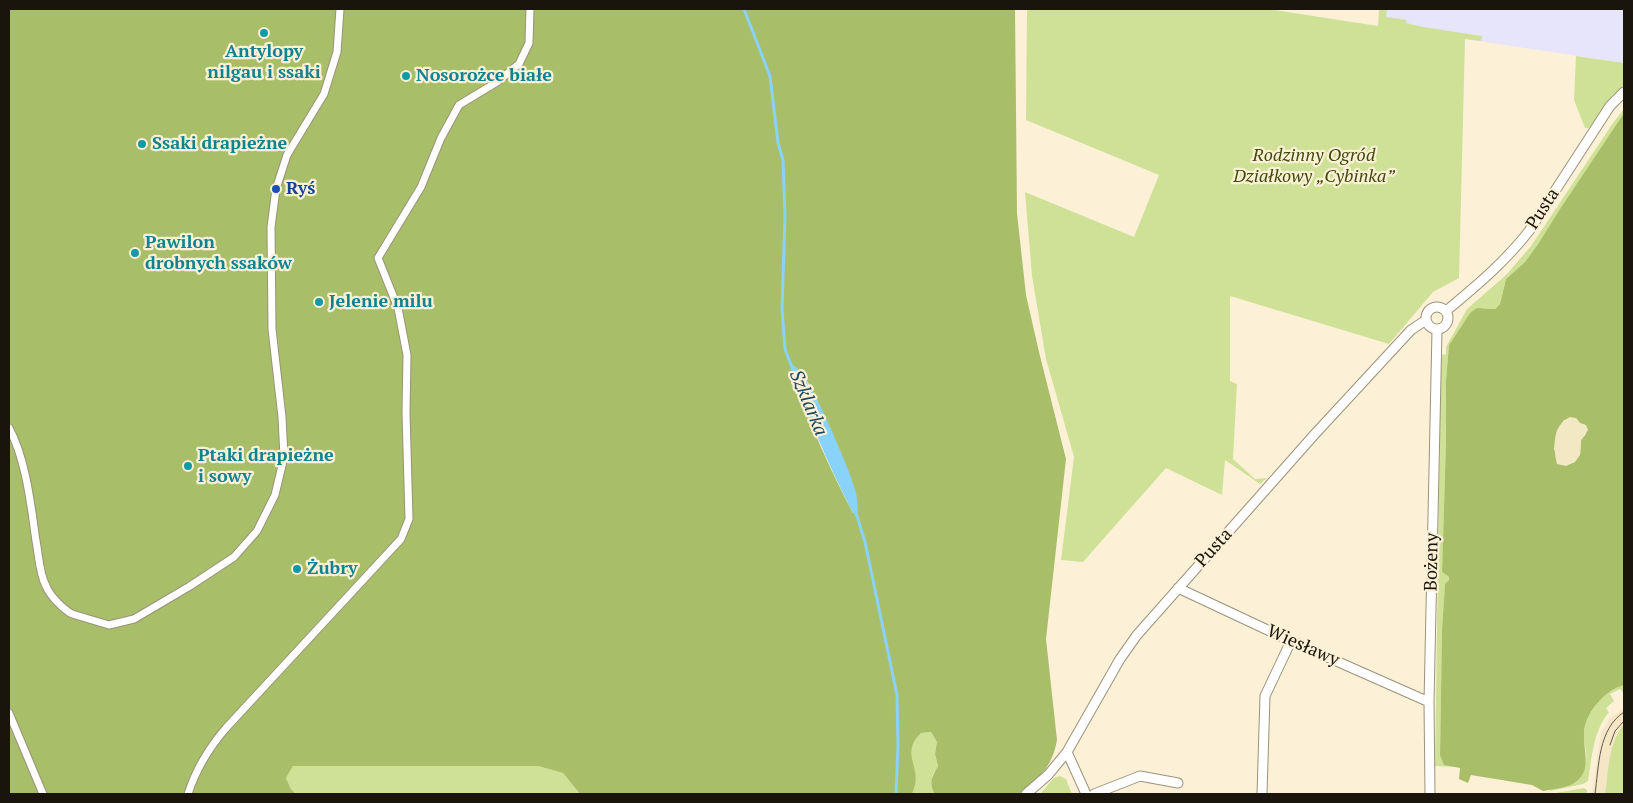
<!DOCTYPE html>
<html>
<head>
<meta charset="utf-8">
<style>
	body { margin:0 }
	#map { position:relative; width:1633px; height:803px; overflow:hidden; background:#fcf1d7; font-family:"PT Serif",serif }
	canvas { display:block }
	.frame { position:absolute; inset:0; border:10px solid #19150c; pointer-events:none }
</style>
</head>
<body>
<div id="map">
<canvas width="1633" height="803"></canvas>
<div class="frame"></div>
</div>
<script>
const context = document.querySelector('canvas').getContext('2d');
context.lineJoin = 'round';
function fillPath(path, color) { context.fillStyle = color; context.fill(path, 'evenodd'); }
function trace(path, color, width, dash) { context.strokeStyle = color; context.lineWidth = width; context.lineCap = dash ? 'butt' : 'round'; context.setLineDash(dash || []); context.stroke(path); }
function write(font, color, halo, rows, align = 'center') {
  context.font = font + ' "PT Serif",serif'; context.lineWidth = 4.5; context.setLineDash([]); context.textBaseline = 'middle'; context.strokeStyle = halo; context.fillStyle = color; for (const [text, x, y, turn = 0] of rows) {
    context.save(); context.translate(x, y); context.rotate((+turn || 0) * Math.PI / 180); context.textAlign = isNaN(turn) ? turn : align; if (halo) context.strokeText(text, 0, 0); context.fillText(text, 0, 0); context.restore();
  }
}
fillPath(new Path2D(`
	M 1624,708 L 1624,724 L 1617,733 L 1613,743 L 1605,794 L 1592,794 L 1601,733 L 1609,719 Z`), '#f5e6c5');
fillPath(new Path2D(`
	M 1379,9 L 1624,9 L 1624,63 L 1379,26 Z`), '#e7e5fb');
fillPath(new Path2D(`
	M 1027,9 L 1268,9 L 1378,26 L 1379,9 L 1387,9 L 1386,17 L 1406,20 L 1406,23 L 1423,27 L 1482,36 L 1481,41 L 1465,39 L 1459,278 L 1433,292 L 1389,344 L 1230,296 L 1230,381 L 1237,384 L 1233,459 L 1255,479 L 1267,478 L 1260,484 L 1225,460 L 1222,495 L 1166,468 L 1083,562 L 1061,560 L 1074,457 L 1046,359 L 1032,276 L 1025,192 L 1134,237 L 1159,175 L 1026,120 Z
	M 1576,56 L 1624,63 L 1624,86 L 1612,96 L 1589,128 L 1585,128 L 1574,100 Z
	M 1624,109 L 1624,113 L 1560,209 L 1538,244 L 1525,262 L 1506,279 L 1500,304 L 1495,309 L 1483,308 L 1470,313 L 1449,345 L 1446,380 L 1446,441 L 1442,572 L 1449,577 L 1449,580 L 1445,585 L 1442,629 L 1440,755 L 1445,765 L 1456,767 L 1435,766 L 1441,355 L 1446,354 L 1446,347 L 1467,309 L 1506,275 L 1531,246 L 1613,123 Z
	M 1624,685 L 1624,693 L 1620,689 L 1610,694 L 1614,701 L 1606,708 L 1609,712 C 1593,732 1592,757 1588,781 L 1583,784 L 1550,791 L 1549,789 L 1576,782 C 1579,776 1584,768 1586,761 C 1588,752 1583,743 1584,734 C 1585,713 1605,690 1624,685 Z
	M 1624,724 L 1624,794 L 1605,794 C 1609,770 1608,743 1624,724 Z
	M 931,732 L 937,742 L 935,754 L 938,766 L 932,776 L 934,793 L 939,794 L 912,794 C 923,770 898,756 921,733 Z
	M 293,766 L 538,766 L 563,773 L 580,794 L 296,794 L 291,789 L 286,778 Z
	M 1060,776 L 1066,779 L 1072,794 L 1040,794 L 1054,778 Z
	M 1584,788 L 1587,790 L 1587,794 L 1550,794 Z`), '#cee197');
fillPath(new Path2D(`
	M 9,9 L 1015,9 L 1017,213 L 1026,295 L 1039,352 L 1066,459 L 1046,639 L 1057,740 C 1052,767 1040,778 1019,794 L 934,793 C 929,781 932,777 938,766 L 935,754 L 937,742 L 931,732 L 921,733 C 898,756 925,767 912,794 L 580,794 L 563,773 L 538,766 L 293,766 L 286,778 L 291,789 L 296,794 L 9,794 ZM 802,371 L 817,400 L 844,461 L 853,513 C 830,470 810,424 793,379 Z
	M 1624,113 L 1624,685 C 1605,690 1585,713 1584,733 C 1583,750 1592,768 1577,781 C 1569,788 1553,789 1543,791 L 1532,785 L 1471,775 L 1468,783 L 1459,779 L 1460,768 L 1444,765 L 1440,755 L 1442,629 L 1445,584 L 1449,580 L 1449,577 L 1442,572 L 1446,441 L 1446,380 L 1449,345 L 1470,313 L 1477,308 L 1495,309 L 1500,304 L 1506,279 L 1525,262 L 1538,244 L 1560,209 ZM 1576,418 L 1586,434 L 1581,440 L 1580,455 L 1554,450 L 1557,431 L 1564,420 Z`), '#a9be68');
fillPath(new Path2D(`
	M 1570,417 L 1576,418 L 1580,423 L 1586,425 L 1588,430 L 1581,440 L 1580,455 L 1575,462 L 1566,466 L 1557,464 C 1553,448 1552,425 1570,417 Z`), '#f2e8c3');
fillPath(new Path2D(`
	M 793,365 C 809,372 849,468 855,489 C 857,496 859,508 857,515 L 853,513 C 840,488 828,462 817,436 C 807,414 795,391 791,367 Z`), '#89d2f9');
trace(new Path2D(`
	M 744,9 L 770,76 L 778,143 L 783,160 L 785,216 L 782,309 L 785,349 L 793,370
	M 856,513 L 865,542 L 897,695 L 898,746 L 896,794`), '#89d2f9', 3);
const pedestrian = new Path2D(`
	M 9,428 C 26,459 31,506 36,541 C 39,556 39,573 46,586 C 50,596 63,609 72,614 L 109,625 L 134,619 L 190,586 L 234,557 L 257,531 L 275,495 L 284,457 L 282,417 L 272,329 L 271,227 L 276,189 L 287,155 L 324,94 L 337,52 L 340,9
	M 9,713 L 43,794
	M 188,794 C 196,769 208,749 226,728 L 401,539 L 409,519 L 406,413 L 407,355 L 398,308 L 378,258 L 421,187 L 441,138 L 459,105 L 497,82 L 519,64 L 529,43 L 530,9`);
const minor = new Path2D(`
	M1426 318a11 11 0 1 1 22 0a11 11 0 1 1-22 0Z
	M 1446,311 C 1476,286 1505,262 1529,231 L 1610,106 L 1624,92
	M 1178,588 L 1291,641 L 1429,702
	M 1067,752 L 1086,794
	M 1026,794 L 1048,775 L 1067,752 L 1120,659 L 1137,635 L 1314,435 L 1411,330 L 1426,320
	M 1094,794 L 1140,776 L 1178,783
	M 1262,794 L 1265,696 L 1291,641
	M 1430,794 L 1429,702 L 1437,330`);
trace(pedestrian, '#9c927a', 9);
trace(minor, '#9c927a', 11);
trace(pedestrian, '#fff', 7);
trace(minor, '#fff', 9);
trace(new Path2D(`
	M 1610,745 L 1615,731 L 1624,721
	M 1595,794 C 1599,766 1598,729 1624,712`), '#615b4d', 1);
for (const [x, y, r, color] of [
	[264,33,5,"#0f9aa8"],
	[406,76,5,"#0f9aa8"],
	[142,144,5,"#0f9aa8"],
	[276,189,5,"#1a4fb4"],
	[135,253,5,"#0f9aa8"],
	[319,302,5,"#0f9aa8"],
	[188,466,5,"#0f9aa8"],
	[297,569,5,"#0f9aa8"]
]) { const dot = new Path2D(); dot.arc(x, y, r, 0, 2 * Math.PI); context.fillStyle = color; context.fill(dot); trace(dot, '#fcf1d7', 2); }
write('bold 18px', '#0d838f', '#fcf1d7', [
	["Antylopy",264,52,"center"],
	["nilgau i ssaki",264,73,"center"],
	["Nosorożce białe",416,76],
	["Ssaki drapieżne",152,144],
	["Pawilon",145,243],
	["drobnych ssaków",145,264],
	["Jelenie milu",329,302],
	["Ptaki drapieżne",198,456],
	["i sowy",198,477],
	["Żubry",307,569]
], 'left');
write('italic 18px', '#3f4b09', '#fcf1d7', [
	["Rodzinny Ogród",1314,156],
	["Działkowy „Cybinka”",1314,177]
]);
write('bold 18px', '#164399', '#fcf1d7', [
	["Ryś",286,189]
], 'left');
write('18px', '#19150c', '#fcf1d7', [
	["Pusta",1543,209,-57],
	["Pusta",1214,548,-48],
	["Bożeny",1432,562,-89],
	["Wiesławy",1303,646,24]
]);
write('italic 19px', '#1e475c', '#fcf1d7', [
	["Szklarka",808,403,67]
]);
</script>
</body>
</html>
